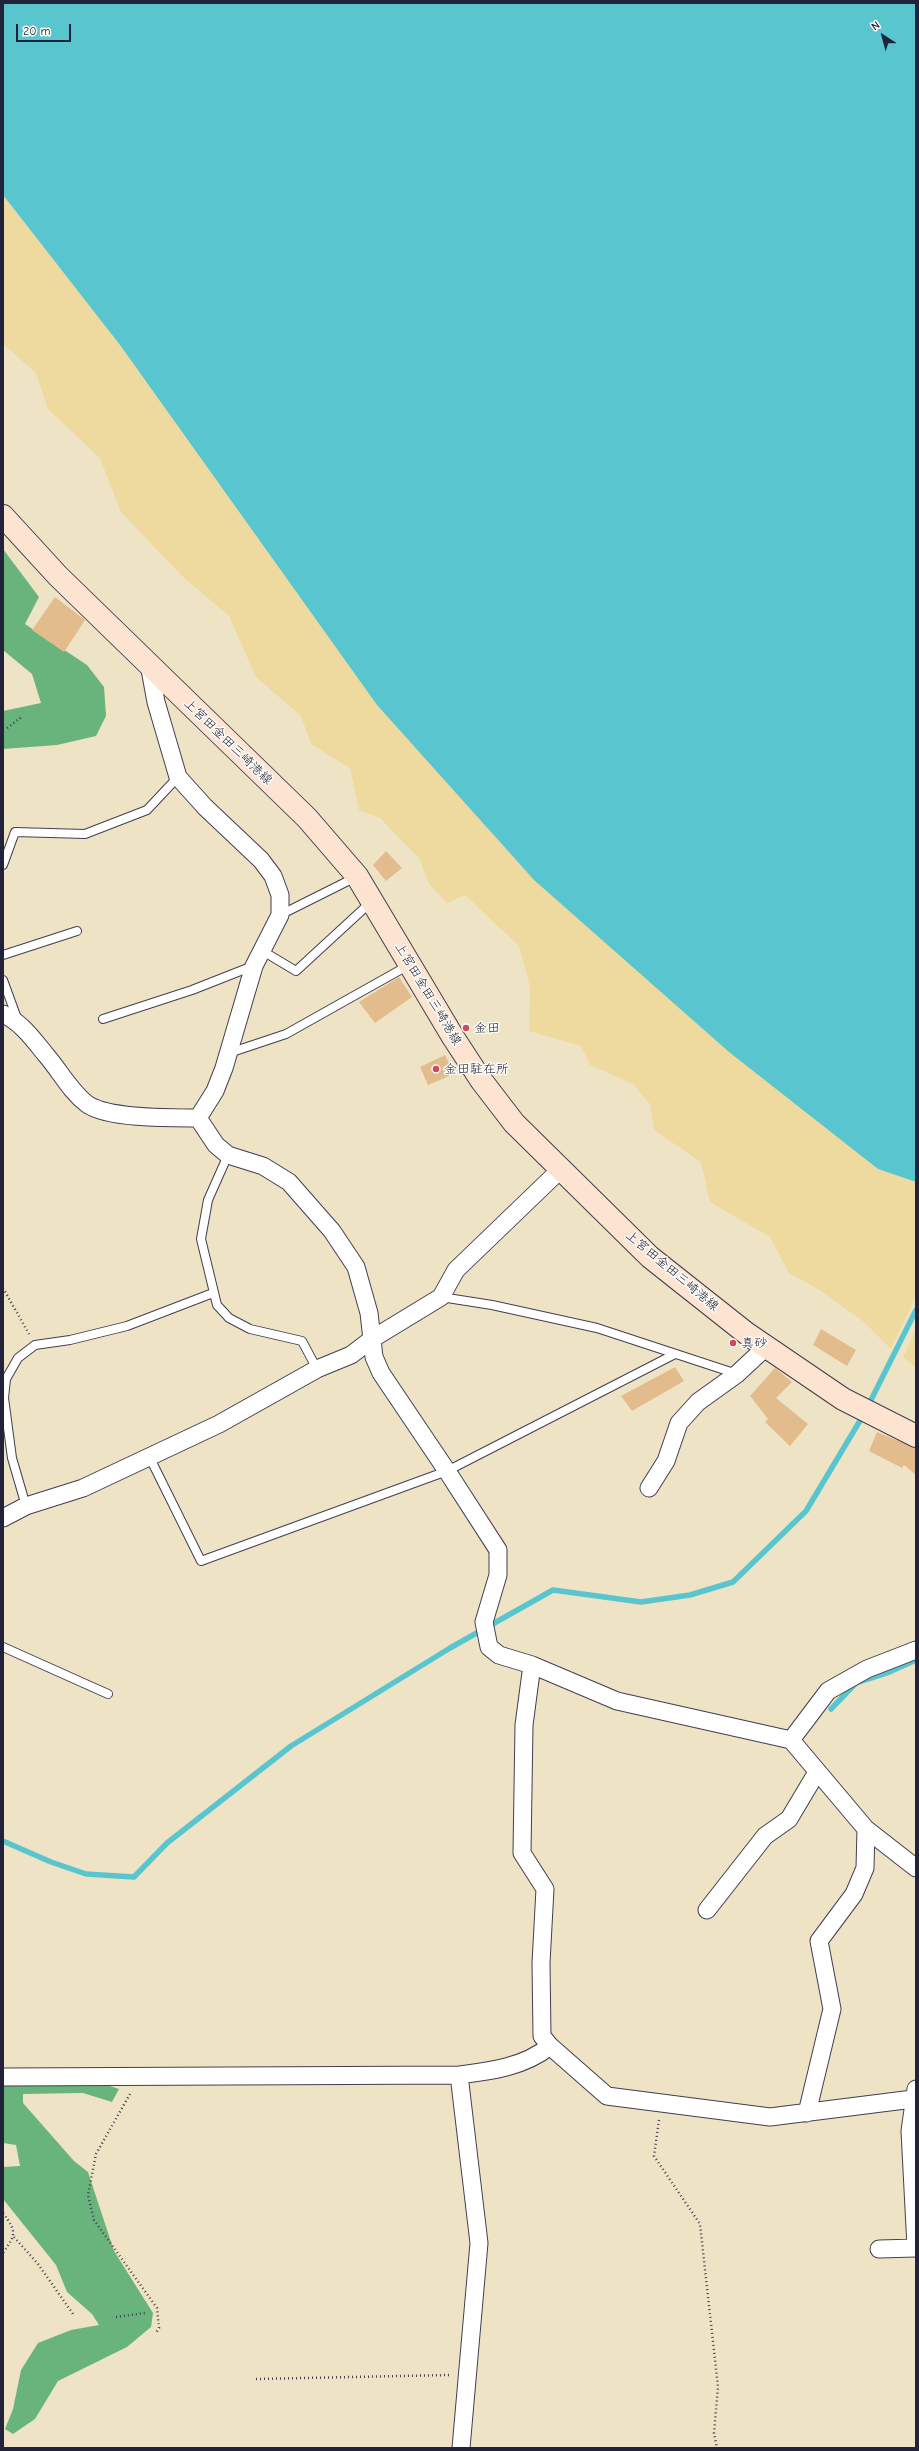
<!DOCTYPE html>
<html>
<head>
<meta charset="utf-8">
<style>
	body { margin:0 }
	#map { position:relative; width:919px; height:2451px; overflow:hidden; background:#efe3c6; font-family:"Comic Neue",sans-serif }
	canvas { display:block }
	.frame { position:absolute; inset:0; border:4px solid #22223b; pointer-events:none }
	.north { position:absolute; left:863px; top:16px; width:40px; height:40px; -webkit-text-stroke:3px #fdfcf7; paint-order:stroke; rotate:324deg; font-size:11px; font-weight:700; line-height:16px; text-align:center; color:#22223b }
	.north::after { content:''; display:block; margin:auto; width:14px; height:18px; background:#22223b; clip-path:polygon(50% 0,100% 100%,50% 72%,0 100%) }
	.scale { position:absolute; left:16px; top:24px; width:55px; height:18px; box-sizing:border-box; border:2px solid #22223b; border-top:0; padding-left:5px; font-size:12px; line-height:14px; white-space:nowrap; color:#22223b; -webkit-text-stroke:3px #fdfcf7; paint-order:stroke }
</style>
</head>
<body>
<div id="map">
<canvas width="919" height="2451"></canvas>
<div class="frame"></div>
<div class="north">N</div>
<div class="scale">20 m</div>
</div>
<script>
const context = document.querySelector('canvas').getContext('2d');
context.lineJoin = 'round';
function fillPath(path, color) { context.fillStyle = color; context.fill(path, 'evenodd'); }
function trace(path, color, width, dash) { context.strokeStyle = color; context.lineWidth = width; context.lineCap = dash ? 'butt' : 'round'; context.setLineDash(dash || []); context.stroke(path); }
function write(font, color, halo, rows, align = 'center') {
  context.font = font + ' "Comic Neue","Klee One",sans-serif'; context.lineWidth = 3; context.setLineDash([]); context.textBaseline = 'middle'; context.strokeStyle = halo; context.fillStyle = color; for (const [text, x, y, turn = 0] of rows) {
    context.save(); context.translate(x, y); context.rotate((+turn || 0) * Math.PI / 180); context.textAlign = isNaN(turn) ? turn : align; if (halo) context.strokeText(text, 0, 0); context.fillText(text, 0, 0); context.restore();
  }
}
fillPath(new Path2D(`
	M 3,549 L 39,597 L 25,624 L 87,665 L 104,687 L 106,716 L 96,736 L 57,745 L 3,749 L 3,711 L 41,703 L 32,674 L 3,650 Z
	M 98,2082 L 119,2089 L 112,2102 L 83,2093 L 23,2094 L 23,2103 L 74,2161 L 88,2172 L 114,2251 L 153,2313 L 151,2327 L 127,2347 L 58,2381 L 35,2419 L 13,2434 L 5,2429 L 13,2409 L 21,2370 L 38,2343 L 71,2330 L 99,2325 L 92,2314 L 67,2292 L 56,2265 L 3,2199 L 3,2167 L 20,2166 L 16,2145 L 3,2143 L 3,2085 Z`), '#69b47c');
fillPath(new Path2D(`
	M 3,195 L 120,345 L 377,705 L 534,880 L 878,1169 L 916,1182 L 916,1296 L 891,1349 L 864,1322 L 818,1289 L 789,1273 L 770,1237 L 710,1202 L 701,1162 L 654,1130 L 650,1104 L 633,1084 L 590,1065 L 581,1046 L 529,1031 L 530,987 L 519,946 L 465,895 L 447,903 L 429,884 L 419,858 L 380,818 L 359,810 L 350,768 L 311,744 L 301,716 L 256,677 L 229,616 L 181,575 L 121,512 L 100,458 L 48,409 L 36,373 L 3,344 Z
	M 916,1330 L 916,1388 L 915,1367 L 903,1357 Z`), '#eeda9e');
fillPath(new Path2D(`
	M 3,3 L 916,3 L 916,1182 L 878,1169 L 729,1052 L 534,880 L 377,705 L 120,345 L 3,195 Z`), '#59c6cf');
trace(new Path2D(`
	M 868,1406 L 916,1310
	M 831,1709 L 856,1683 L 887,1673 L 916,1660
	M 3,1841 L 51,1862 L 86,1874 L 134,1877 L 167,1843 L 291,1746 L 450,1648 L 553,1590 L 641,1602 L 690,1595 L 733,1582 L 806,1511 L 864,1414`), '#59c6cf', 5.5);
fillPath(new Path2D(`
	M 55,597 L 85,620 L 64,652 L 32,630 Z
	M 386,851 L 402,868 L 386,881 L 373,865 Z
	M 399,977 L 412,997 L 375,1023 L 359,1002 Z
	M 445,1055 L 453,1071 L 448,1073 L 449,1076 L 428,1085 L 420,1067 Z
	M 821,1329 L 856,1350 L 847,1366 L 813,1345 Z
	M 675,1367 L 684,1381 L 632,1411 L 621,1396 Z
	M 775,1368 L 792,1382 L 776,1398 L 808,1424 L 790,1446 L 765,1422 L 768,1419 L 750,1396 Z
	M 877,1432 L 916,1448 L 916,1475 L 904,1465 L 902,1468 L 869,1451 Z`), '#e3bc8d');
const service = new Path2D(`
	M 3,865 L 15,832 L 85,834 L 147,810 L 178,777
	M 280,915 L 356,877
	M 261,950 L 296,971 L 371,902
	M 3,955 L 77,931
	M 3,980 L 18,1021
	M 103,1019 L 192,990 L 253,966
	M 229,1053 L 286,1034 L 409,965
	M 228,1155 L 208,1200 L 201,1239 L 217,1305 L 229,1318 L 250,1329 L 302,1341 L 317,1369
	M 441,1297 L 492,1305 L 597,1328 L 737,1374
	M 149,1456 L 201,1561 L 447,1471 L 675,1354
	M 26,1506 L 12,1458 L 4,1398 L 6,1379 L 18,1358 L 35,1345 L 70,1340 L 127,1326 L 213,1293
	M 3,1647 L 108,1694`);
const minor = new Path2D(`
	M 149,664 L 156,702 L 178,777 L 205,807 L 261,860 L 273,876 L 280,895 L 280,915 L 254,966 L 224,1068 L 215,1091 L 198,1118
	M 3,1014 C 22,1023 33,1039 46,1055 C 60,1071 70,1091 87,1104 C 108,1119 172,1118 198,1118
	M 198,1118 L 216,1145 L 228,1155 L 263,1166 L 289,1182 L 332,1231 L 356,1267 L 369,1313 L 374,1357 L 381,1373 L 447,1471 L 498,1550 L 498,1575 L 484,1622 L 489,1647 L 499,1655 L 532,1665 L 617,1701 L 791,1740 L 866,1829 L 916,1868
	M 649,1488 L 666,1461 L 679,1423 L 698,1402 L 737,1374 L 766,1347
	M 3,1518 L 26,1506 L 83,1488 L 219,1424 L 317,1369 L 351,1355 L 372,1339 L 441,1297 L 456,1270 L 561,1169
	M 532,1665 L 524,1725 L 522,1853 L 545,1889 L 541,1963 L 542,2036 L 550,2046 L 607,2096 L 770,2117 L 913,2099
	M 791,1740 L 828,1691 L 867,1669 L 916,1650
	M 707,1910 L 765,1836 L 789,1819 L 817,1772
	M 459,2075 L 479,2243 L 461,2448
	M 3,2077 L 459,2075 C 491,2071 524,2067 550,2046
	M 916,2089 L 910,2131 L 916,2247
	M 807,2113 L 832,2009 L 819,1941 L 854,1894 L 865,1868 L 866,1829
	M 879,2249 L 916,2248`);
const secondary = new Path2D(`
	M 3,516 L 58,576 L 307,818 L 357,876 L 453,1037 L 481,1080 L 514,1123 L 650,1257 L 746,1333 L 843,1399 L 916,1436`);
trace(service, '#413f50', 10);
trace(minor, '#413f50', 19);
trace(secondary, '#413f50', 24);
trace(new Path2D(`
	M 3,728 L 7,728 L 23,716
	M 3,1288 L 29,1334
	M 130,2094 L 96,2154 L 88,2195 L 94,2220 L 157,2308 L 159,2328 L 156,2333
	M 659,2120 L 654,2156 L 700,2224 L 718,2387 L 714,2433 L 717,2448
	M 3,2213 C 17,2232 16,2234 3,2253
	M 14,2237 L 38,2264 L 73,2314
	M 116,2317 L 145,2313
	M 256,2379 L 450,2375`), '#413f50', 2.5, [1, 3]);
trace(service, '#fff', 8);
trace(minor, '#fff', 17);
trace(secondary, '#fde4d1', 22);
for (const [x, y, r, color] of [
	[466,1028,4,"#d1495b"],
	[436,1069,4,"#d1495b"],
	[733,1343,4,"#d1495b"]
]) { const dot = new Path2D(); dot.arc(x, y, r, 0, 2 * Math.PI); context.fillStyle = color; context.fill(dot); trace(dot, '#fdfcf7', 1.5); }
write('13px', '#22223b', '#fdfcf7', [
	["上宮田金田三崎港線",228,742,44],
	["上宮田金田三崎港線",428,994,59],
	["上宮田金田三崎港線",672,1271,40]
]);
write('13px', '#22223b', '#fdfcf7', [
	["金田",474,1028],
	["金田駐在所",444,1069],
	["真砂",741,1343]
], 'left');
</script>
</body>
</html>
